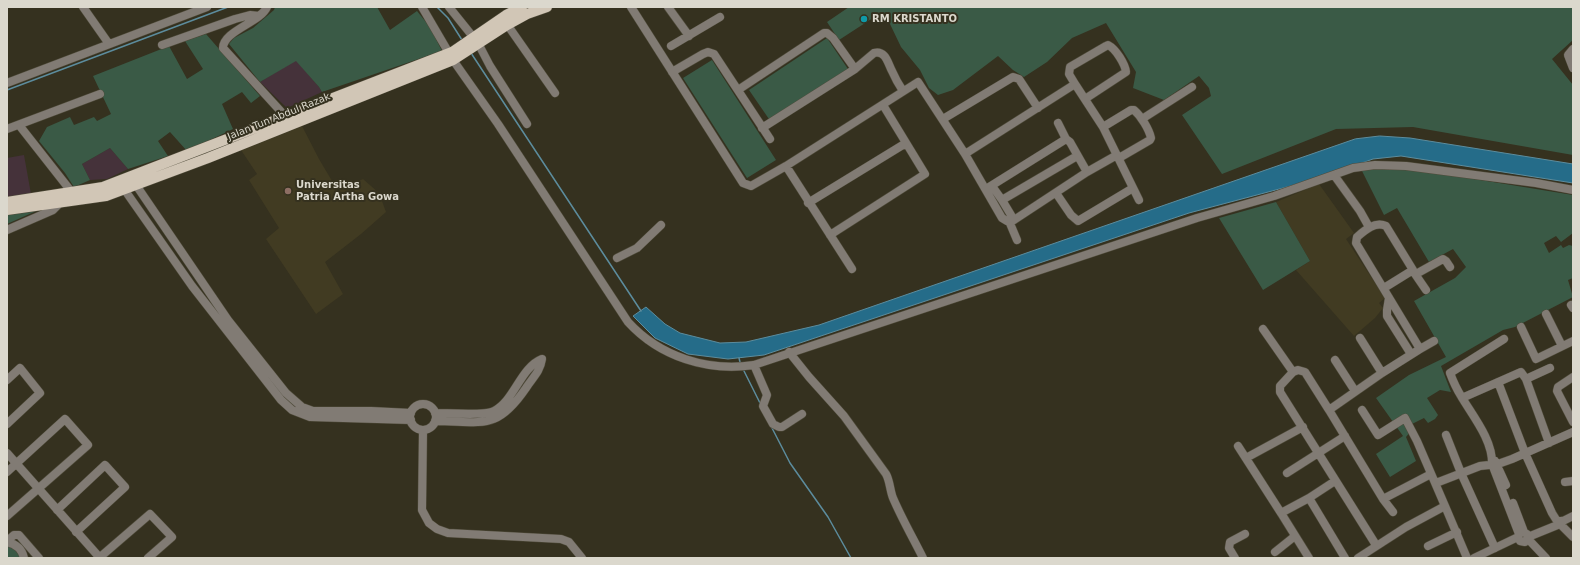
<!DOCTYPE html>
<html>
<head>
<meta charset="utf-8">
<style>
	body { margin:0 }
	#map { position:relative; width:1580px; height:565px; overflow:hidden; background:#35311f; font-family:"DejaVu Sans",sans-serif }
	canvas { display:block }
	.frame { position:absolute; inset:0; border:8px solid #dbd8cd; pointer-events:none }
</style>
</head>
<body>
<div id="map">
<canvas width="1580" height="565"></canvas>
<div class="frame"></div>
</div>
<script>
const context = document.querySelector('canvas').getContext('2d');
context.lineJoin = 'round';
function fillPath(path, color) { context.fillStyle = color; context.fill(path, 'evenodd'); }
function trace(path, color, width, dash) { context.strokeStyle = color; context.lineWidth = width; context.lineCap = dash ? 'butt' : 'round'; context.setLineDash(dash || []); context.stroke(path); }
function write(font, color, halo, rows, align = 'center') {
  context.font = font + ' "DejaVu Sans",sans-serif'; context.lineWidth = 4; context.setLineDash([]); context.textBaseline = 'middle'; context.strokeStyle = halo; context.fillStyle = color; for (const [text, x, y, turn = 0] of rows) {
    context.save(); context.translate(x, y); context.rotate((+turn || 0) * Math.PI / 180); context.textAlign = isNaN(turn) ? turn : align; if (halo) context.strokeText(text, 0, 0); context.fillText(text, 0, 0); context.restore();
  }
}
fillPath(new Path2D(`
	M 296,60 L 319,87 L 322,92 L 287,108 L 260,82 Z
	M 110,148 L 128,169 L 107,179 L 90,180 L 82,164 Z
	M 24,155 L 31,194 L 7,197 L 7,158 Z`), '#45323a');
fillPath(new Path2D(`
	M 302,126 L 319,159 L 338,191 L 363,179 L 379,193 L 386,212 L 361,234 L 325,262 L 343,294 L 316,314 L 266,239 L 279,228 L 249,180 L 257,174 L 241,150 Z
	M 1319,184 L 1354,233 L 1346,239 L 1385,298 L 1379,303 L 1383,308 L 1375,318 L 1354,336 L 1296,270 L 1310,261 L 1276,202 Z`), '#413b22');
fillPath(new Path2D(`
	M 275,7 L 377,7 L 390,30 L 417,11 L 430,27 L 442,51 L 322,92 L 319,87 L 296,61 L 260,82 L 229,44 L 234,38 L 253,28 L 274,10 Z
	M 849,7 L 1045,7 L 1046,8 L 1049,7 L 1573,7 L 1573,40 L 1552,59 L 1573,85 L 1573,155 L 1413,127 L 1336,129 L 1222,174 L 1182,115 L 1211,96 L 1209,88 L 1199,76 L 1164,100 L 1133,88 L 1136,72 L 1106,23 L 1072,38 L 1047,62 L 1024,77 L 1013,70 L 998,56 L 953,90 L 938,95 L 929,88 L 920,70 L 901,47 L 890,24 L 879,14 L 839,40 L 827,22 Z
	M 206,34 L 260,96 L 251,103 L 242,92 L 222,104 L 233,129 L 187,151 L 170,132 L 158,141 L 168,156 L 128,169 L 110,148 L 82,164 L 90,180 L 74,187 L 65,173 L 39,141 L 47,127 L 70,117 L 74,125 L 94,117 L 97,121 L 111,114 L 93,76 L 169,46 L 187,79 L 203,69 L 185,41 Z
	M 827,38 L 850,72 L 771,122 L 749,90 Z
	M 712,60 L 776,160 L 747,178 L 683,78 Z
	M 1361,169 L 1419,170 L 1573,195 L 1573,233 L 1561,242 L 1556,236 L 1544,243 L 1549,253 L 1561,245 L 1563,248 L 1569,245 L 1573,246 L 1573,278 L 1568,280 L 1573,297 L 1515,327 L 1503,330 L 1441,366 L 1451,392 L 1440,390 L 1427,398 L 1438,415 L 1435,419 L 1428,423 L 1424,418 L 1410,425 L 1412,430 L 1406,437 L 1416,461 L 1390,477 L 1376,454 L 1403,436 L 1376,398 L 1409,375 L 1446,357 L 1414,301 L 1455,278 L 1466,267 L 1453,249 L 1429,262 L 1397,208 L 1384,215 Z
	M 1276,202 L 1310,261 L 1263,290 L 1219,218 Z
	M 52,204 L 7,224 L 7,210 Z
	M 7,545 L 12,545 L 22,558 L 7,558 Z`), '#3a5a46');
const water = new Path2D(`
	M 1380,136 L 1410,138 L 1573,164 L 1573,183 L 1401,156 L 1373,159 L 1317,179 L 1189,213 L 764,355 L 728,359 L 688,354 L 655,338 L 633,316 L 646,307 L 665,324 L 680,333 L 720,343 L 746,342 L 819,325 L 1355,139 Z`);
fillPath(water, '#256c89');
trace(water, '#5c8c9d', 1);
trace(new Path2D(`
	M 437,7 L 448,18 L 462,40
	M 471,53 L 641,311
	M 7,90 L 228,7
	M 739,358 L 740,362
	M 744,371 L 760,403
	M 772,428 L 790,463 L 828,517 L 851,558`), '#5c8c9d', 1.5);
const minor = new Path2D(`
	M 83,7 L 109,44
	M 267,7 C 261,22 223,31 223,48 L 285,116
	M 422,7 L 453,60 L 498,124 L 628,322 C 660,357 708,372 754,365 L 1197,218 L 1274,196 L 1353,168 L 1375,165 L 1406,166 L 1536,183 L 1573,190
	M 449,7 L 478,43 L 490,66 L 527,124
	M 631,7 L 743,183 L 751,186 L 786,166 L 918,82 L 965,154 L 1002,218 L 1007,221 L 1014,220 L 1087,172 L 1117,155
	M 668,7 L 689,36
	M 504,20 L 555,93
	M 162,45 L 235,19 L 250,15 L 259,16
	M 671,46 L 720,17
	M 1573,49 L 1568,55 L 1573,68
	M 672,72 L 703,54 L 708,52 L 714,54 L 770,139
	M 7,83 L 207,7
	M 1075,84 L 1069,74 L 1070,67 L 1106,46 L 1108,45 C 1116,49 1125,64 1126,72 L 1085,99
	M 738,90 L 824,33 L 827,33 L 833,38 L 855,69
	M 943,119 L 1013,77 L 1019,79 L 1038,108
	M 1142,119 L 1192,87
	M 1058,123 L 1066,139 L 1070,142 L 1087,172
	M 19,125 L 74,195
	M 1103,127 L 1131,110 L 1134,110 C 1141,116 1149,129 1151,138 L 1150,140 L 1119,158
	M 762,128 L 855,69 L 874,53 C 886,50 888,64 892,71 C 895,78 899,85 903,91
	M 7,129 L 100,94
	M 965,154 L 1075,84 L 1103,127 L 1139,200
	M 786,166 L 852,269
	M 1334,175 L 1360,211 L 1369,227
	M 136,185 L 228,320 L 286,393 L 302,407 L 313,411 L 371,411 L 411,413
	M 992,186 L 1002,200
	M 124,189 L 192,286 L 281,400 L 292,410 L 310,417 L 411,420
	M 986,189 L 1066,139
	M 1056,193 L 1071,215 L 1078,221 L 1133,188
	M 808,203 L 906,143
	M 1014,220 L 1002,200 L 1077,156
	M 1009,221 L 1017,240
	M 7,230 L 53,210 L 61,202 L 60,200
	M 830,235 L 925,174 L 883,105
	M 617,258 L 637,248 L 661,225
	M 1413,271 L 1426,290
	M 1416,274 L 1443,259 L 1446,261 L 1450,267
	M 1384,288 L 1413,270 L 1386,226 C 1375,221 1365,230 1357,237 L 1356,243 L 1420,349 L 1382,373 L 1329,410 L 1383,499 L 1393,512
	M 1389,298 L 1387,310 L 1387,316 L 1411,354
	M 1571,305 L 1573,308
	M 1546,314 L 1562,346
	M 1521,327 L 1536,359 L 1573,341
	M 1263,329 L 1293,372 L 1298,370 L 1305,372 L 1329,410
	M 1360,338 L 1382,373
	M 1504,339 L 1450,373 C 1453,381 1456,388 1461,396 C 1472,415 1493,440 1492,464 L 1519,534
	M 1420,349 L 1434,341
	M 789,352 L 809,377 L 844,416 L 886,474 C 890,481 890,491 893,498 C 902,519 913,538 923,558
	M 1335,360 L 1355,391
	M 754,365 L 767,395 L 763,406 L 773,424 L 779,427 L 782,427 L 802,414
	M 1293,372 L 1280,386 L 1280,392 L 1376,545
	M 1573,377 L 1558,387 L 1557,391 L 1573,422
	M 1526,379 L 1550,368
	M 7,380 L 20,368 L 40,393 L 7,424
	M 1498,382 L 1525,453 L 1552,513 L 1557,521 L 1573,537
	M 1462,398 L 1521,372 L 1526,379 L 1549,443
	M410 417a13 13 0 1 1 26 0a13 13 0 1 1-26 0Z
	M 435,421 C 482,421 496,432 526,388 C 533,377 540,372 542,359 C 520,368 515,400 494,411 C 485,416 448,413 435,413
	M 423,430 L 422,510 L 429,523 L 437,529 L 448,533 L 561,539 L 569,542 L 582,558
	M 1446,435 L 1461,473 L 1495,548
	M 1238,446 L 1281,513
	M 7,453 L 100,558
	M 1246,458 L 1303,427
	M 1495,461 L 1506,485
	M 7,472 L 65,419 L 88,445 L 7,516
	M 1287,473 L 1345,436
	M 1335,481 L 1309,498 L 1345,558
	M 1565,482 L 1573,481
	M 1436,483 L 1480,466 L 1498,464 L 1512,459 L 1573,432
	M 1309,498 L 1281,513 L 1309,558
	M 1383,499 L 1431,474
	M 1513,503 L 1524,532
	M 1445,506 L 1467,558
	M 57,510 L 105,465 L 125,487 L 76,532
	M 1557,521 L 1563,521 L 1573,516
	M 1528,537 L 1527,534 L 1523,532 L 1519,534 L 1518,537 L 1520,541 L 1525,542 L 1528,537 L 1560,524 L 1562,521
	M 1528,539 L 1546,558
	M 7,541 L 14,535 L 19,535 L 39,558
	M 7,542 C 16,544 22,549 24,558
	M 1428,546 L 1457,532
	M 1275,552 L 1295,536
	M 99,558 L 150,514 L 172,537 L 148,558
	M 1235,558 L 1229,548 L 1230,542 L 1245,534
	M 1358,558 L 1406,527 L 1445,506 L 1417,441 L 1405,418 L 1378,435 L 1362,410
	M 1474,558 L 1518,537`);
const major = new Path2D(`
	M 7,202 L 103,187 L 452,52 L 506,15 L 522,7
	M 7,210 L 106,196 L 208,158 L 453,60 L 507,25 L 527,14 L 547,7`);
trace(minor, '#504c3b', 9);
trace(major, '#504c3b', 11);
trace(minor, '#817b74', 8);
trace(major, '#d1c6b6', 10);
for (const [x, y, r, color] of [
	[864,19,4,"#0f9aa8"],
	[288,191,4,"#8d6e63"]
]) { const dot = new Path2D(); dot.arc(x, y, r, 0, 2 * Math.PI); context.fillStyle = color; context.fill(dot); trace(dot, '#35311f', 1.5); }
write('bold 10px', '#dbd8cd', '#35311f', [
	["RM KRISTANTO",872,19],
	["Universitas",296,185],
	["Patria Artha Gowa",296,197]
], 'left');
write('10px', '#dbd8cd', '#35311f', [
	["Jalan Tun Abdul Razak",279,117,-22]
]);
</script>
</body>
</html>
